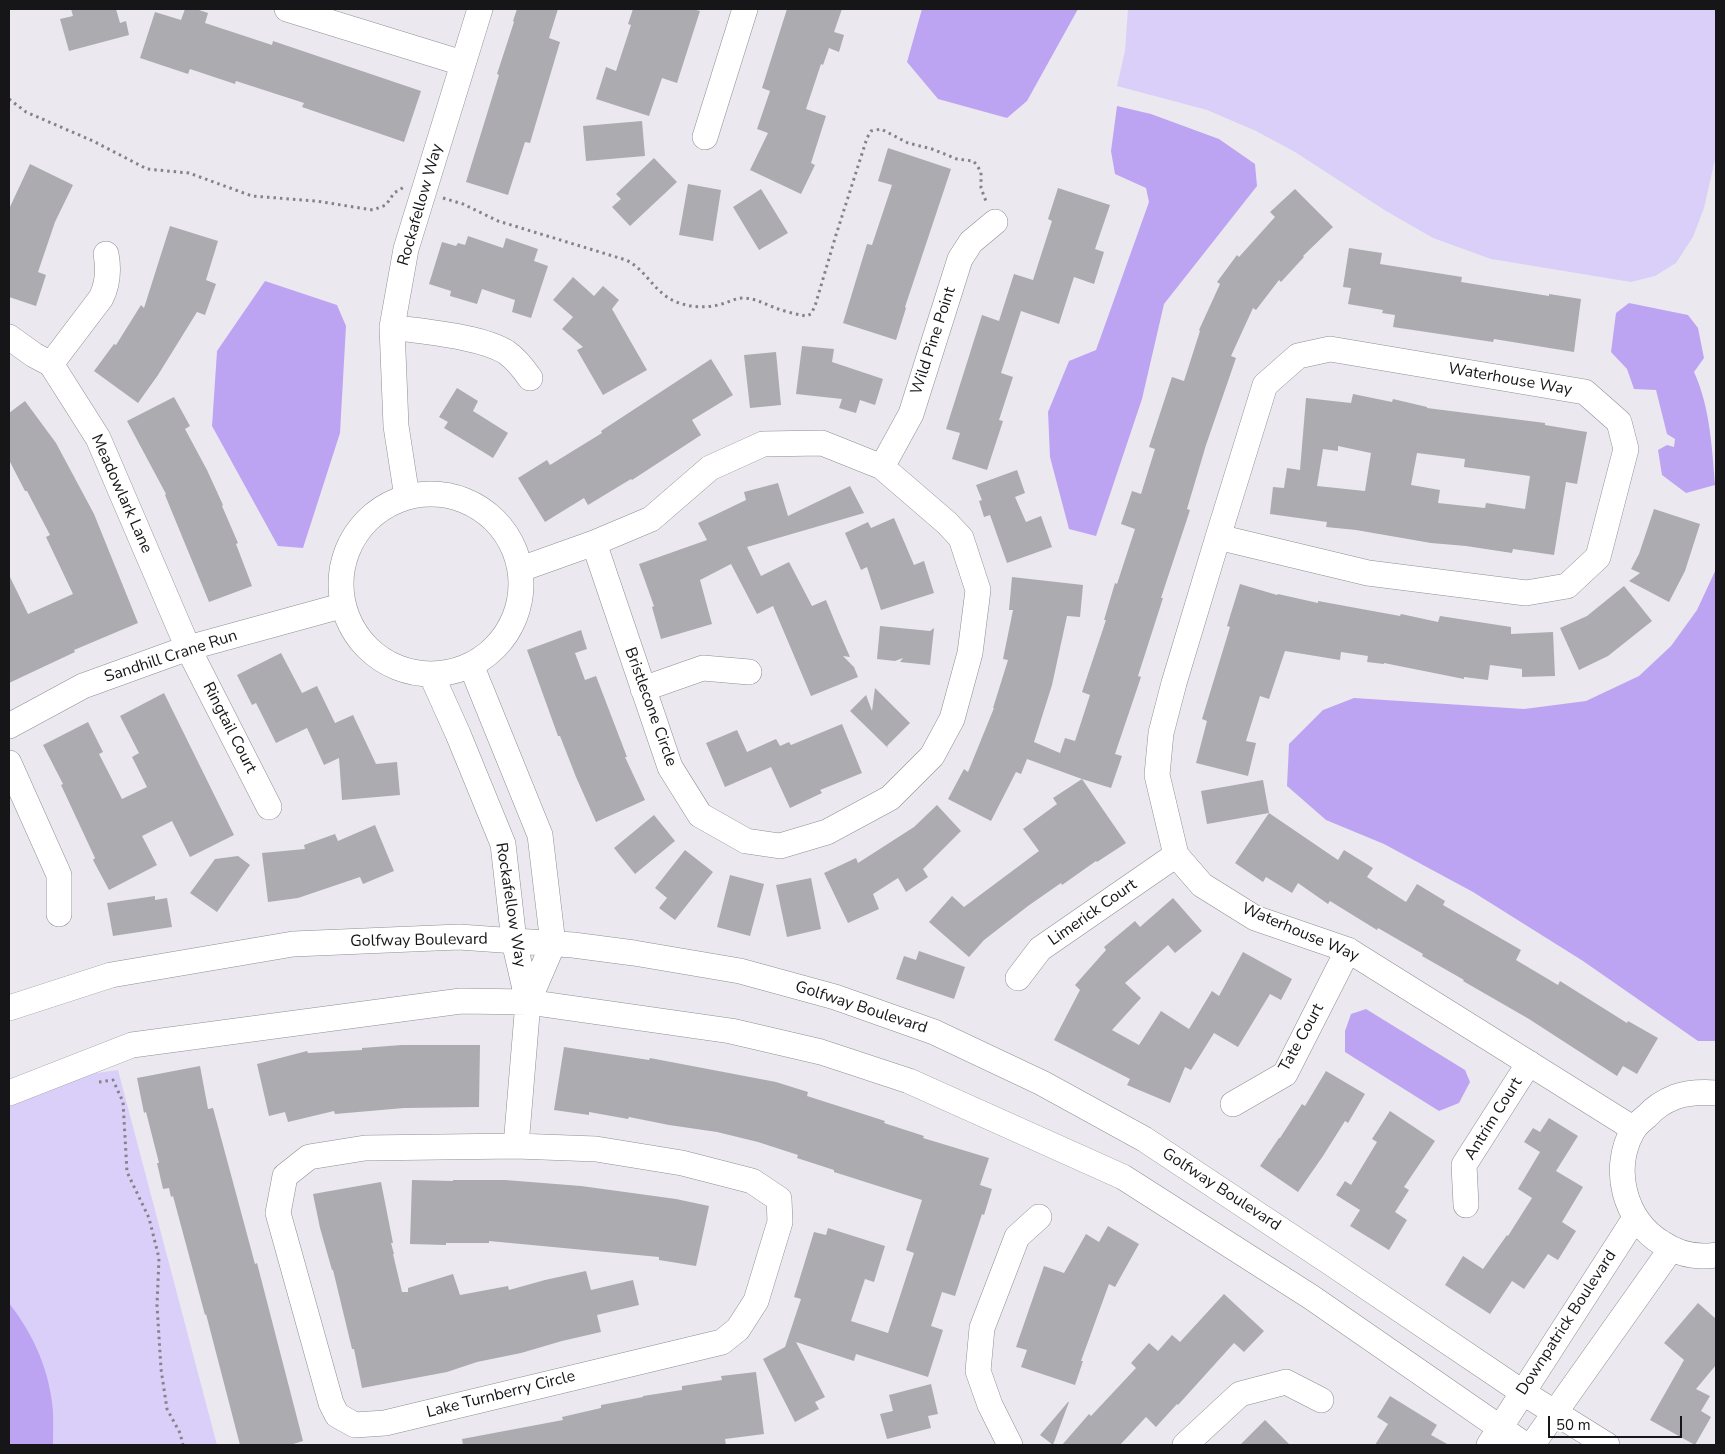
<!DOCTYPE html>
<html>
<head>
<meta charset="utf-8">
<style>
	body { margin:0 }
	#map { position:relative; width:1725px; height:1454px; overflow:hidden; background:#ebe9ef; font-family:"Nunito Sans",sans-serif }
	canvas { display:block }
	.frame { position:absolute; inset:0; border:10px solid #161618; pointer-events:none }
	.scale { position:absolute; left:1548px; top:1416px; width:134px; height:22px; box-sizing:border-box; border:2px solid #161618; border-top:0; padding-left:6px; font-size:15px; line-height:18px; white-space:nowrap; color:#161618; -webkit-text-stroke:4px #fff; paint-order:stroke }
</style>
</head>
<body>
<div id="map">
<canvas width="1725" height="1454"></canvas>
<div class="frame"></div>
<div class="scale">50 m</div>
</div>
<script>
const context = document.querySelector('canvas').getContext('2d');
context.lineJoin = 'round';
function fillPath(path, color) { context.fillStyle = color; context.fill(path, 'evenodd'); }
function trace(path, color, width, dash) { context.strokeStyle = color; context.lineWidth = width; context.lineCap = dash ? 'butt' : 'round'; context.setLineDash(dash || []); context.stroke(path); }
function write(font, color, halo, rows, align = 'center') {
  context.font = font + ' "Nunito Sans",sans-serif'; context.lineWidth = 4; context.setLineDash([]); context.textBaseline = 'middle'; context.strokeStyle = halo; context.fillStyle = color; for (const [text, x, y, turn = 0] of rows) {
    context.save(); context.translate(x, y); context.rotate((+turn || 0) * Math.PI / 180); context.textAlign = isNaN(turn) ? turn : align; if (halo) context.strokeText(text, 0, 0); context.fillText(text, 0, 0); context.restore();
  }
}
fillPath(new Path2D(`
	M 1128,9 L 1716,9 L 1716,155 L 1704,208 L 1693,237 L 1676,263 L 1655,276 L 1631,282 L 1491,259 L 1433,238 L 1386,211 L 1295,152 L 1256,131 L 1207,110 L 1117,86 L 1125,51 Z
	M 118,1070 L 217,1445 L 9,1445 L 9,1097 L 48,1080 Z`), '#dacff8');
fillPath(new Path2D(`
	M 922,9 L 1078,9 L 1027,101 L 1007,118 L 938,99 L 907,62 Z
	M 1117,106 L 1151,114 L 1219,139 L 1255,164 L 1257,186 L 1164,304 L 1142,399 L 1096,536 L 1069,529 L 1050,457 L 1048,412 L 1069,361 L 1096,350 L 1149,202 L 1146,188 L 1115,174 L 1111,151 Z
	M 265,281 L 337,305 L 346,326 L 340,433 L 303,548 L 278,546 L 212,426 L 217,351 Z
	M 1629,303 L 1688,315 L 1698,328 L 1704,358 L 1694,372 C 1710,407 1712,447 1715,485 L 1686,493 L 1662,475 L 1658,450 L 1667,445 L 1674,447 L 1675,439 L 1667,434 L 1656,390 L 1634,389 L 1627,369 L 1611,352 L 1616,313 Z
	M 1716,569 L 1716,1041 L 1698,1041 L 1583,961 L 1473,892 L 1384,844 L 1326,820 L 1287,786 L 1289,744 L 1323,710 L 1354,698 L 1524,709 L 1586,701 L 1639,676 L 1671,646 L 1697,610 Z
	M 1366,1009 L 1465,1070 L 1470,1082 L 1459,1103 L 1439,1111 L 1345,1052 L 1345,1031 L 1351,1014 Z
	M 9,1303 C 32,1333 47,1364 52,1402 C 54,1416 53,1431 53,1445 L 9,1445 Z`), '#bda4f3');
fillPath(new Path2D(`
	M 71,9 L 116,9 L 120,23 L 126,21 L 129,35 L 69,51 L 60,19 L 73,16 Z
	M 185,9 L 196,9 L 208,13 L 205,23 L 272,45 L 273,41 L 421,91 L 404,142 L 302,107 L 304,103 L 236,81 L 235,84 L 190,69 L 188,74 L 140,58 L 155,12 L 181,20 Z
	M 517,9 L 558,9 L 549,38 L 560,42 L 530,143 L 525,142 L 508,195 L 466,182 L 499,75 L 497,74 L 514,22 L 513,21 Z
	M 633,9 L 693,9 L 700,11 L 677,83 L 662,78 L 649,116 L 596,99 L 606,67 L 616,71 L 631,25 L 628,24 Z
	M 787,9 L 842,9 L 834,32 L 844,35 L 839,52 L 829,48 L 823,65 L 821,64 L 806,109 L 826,116 L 811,163 L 815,165 L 801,194 L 750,170 L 768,133 L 757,129 L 770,91 L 762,88 Z
	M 642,121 L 645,156 L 586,161 L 583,126 Z
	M 888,148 L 951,169 L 905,307 L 906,308 L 896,340 L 843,323 L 867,244 L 872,245 L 892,185 L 878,181 Z
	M 654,158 L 677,182 L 630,226 L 612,207 L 621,199 L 616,194 Z
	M 30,164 L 73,185 L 55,222 L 38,272 L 46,275 L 36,306 L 9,297 L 9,209 Z
	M 688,184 L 721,190 L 713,241 L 679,235 Z
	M 1058,188 L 1110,205 L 1095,249 L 1104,252 L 1094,284 L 1074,277 L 1059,324 L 1021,311 L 1001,373 L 1013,377 L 999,420 L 1003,421 L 987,470 L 952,459 L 960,433 L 946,429 L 982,315 L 999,321 L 1014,274 L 1033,280 L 1052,221 L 1048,219 Z
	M 761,189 L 788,233 L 759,250 L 733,207 Z
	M 1295,189 L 1333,227 L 1303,256 L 1304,257 L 1281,282 L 1279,280 L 1256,310 L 1253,308 L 1231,356 L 1236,358 L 1206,445 L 1187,509 L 1190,510 L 1161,598 L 1163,598 L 1138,676 L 1141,677 L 1115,754 L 1122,756 L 1111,788 L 1082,779 L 1126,843 L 1097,862 L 1096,861 L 1062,885 L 1061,883 L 1028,906 L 984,940 L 969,957 L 929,922 L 952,896 L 964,907 L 1039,851 L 1023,829 L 1057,804 L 1053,798 L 1082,779 L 1027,759 L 1021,774 L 1016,772 L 991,821 L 948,799 L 964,769 L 968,772 L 994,708 L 993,708 L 1008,660 L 1003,659 L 1013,610 L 1009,610 L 1012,577 L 1083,585 L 1080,617 L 1067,616 L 1052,685 L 1034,742 L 1060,753 L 1065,738 L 1075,741 L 1090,695 L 1082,692 L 1106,620 L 1104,620 L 1115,583 L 1117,584 L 1135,529 L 1121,524 L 1132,491 L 1141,494 L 1155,449 L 1149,447 L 1172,377 L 1184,381 L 1200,331 L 1199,330 L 1220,284 L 1217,282 L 1237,255 L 1239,257 L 1275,217 L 1270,212 Z
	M 170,226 L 218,241 L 206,280 L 216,284 L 205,315 L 197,312 L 158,375 L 138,403 L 94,371 L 114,344 L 116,345 L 141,305 L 144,308 Z
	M 468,236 L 503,248 L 506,238 L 538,249 L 534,261 L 548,266 L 531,318 L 512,312 L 515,300 L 482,289 L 477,304 L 450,296 L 451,291 L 429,284 L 442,242 L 456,246 L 458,243 L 465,245 Z
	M 1349,248 L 1382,253 L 1380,264 L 1462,277 L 1461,282 L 1549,296 L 1549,294 L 1581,299 L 1574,352 L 1494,339 L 1493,342 L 1393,327 L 1395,315 L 1382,313 L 1383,310 L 1348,304 L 1351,288 L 1343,287 Z
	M 573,277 L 594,296 L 603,286 L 619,300 L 612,309 L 647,370 L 603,395 L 577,350 L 583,347 L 562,329 L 573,317 L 553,300 Z
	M 802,346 L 834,349 L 832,362 L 883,379 L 875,405 L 860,400 L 856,413 L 839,408 L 842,399 L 796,394 Z
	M 776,352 L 781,405 L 750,408 L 744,355 Z
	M 711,359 L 733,395 L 692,420 L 701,435 L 632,480 L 631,479 L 588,505 L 584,498 L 545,522 L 518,478 L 547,460 L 550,465 L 602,433 L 601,431 Z
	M 457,388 L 478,401 L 473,411 L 508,433 L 493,458 L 444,428 L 448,422 L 439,417 Z
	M 1353,394 L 1392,402 L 1393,399 L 1427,407 L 1427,408 L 1545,423 L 1545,425 L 1587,432 L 1577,484 L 1566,482 L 1554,555 L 1513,549 L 1512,553 L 1466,546 L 1431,543 L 1356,530 L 1326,527 L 1327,522 L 1270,514 L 1273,487 L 1284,488 L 1287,468 L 1300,470 L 1306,398 L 1351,403 ZM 1338,446 L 1371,453 L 1365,491 L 1317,486 L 1323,449 L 1338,451 ZM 1417,453 L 1465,459 L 1464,467 L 1530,476 L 1525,509 L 1486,503 L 1485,508 L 1438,503 L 1440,490 L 1411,485 Z
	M 174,397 L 190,426 L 185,429 L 207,470 L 223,505 L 222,506 L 238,543 L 236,544 L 252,586 L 209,602 L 165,495 L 166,494 L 127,421 Z
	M 25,401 L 56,443 L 94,514 L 138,623 L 74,650 L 75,652 L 9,683 L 9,575 L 28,614 L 73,594 L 46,537 L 50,535 L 27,491 L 25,491 L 9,460 L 9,413 Z
	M 1017,470 L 1025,493 L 1015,497 L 1026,522 L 1041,516 L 1052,547 L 1007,563 L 990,515 L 984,517 L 979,501 L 982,500 L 976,485 Z
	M 778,483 L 788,516 L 850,486 L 864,513 L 747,547 L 761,576 L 789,562 L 812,606 L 826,600 L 839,632 L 850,657 L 843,656 L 854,667 L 858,677 L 811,696 L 773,606 L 757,614 L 731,564 L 700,580 L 712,624 L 661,639 L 652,607 L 654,606 L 639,564 L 707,540 L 698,523 L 746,500 L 744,492 Z
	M 1654,509 L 1700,524 L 1685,571 L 1669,602 L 1629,581 L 1640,573 L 1631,569 L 1639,554 Z
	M 894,518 L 914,565 L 924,561 L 934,593 L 881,610 L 867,567 L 861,570 L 845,533 L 868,522 L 871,528 Z
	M 1240,584 L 1277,595 L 1278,594 L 1318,603 L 1318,601 L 1400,616 L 1401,614 L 1438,622 L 1440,616 L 1511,627 L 1511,634 L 1553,632 L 1555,676 L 1522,677 L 1522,669 L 1490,665 L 1488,680 L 1464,677 L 1464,679 L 1384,663 L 1384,664 L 1367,662 L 1368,656 L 1341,652 L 1340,660 L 1285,651 L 1269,699 L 1260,696 L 1246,741 L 1256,743 L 1248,776 L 1196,763 L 1207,721 L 1202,719 L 1230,627 L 1227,626 Z
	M 1624,586 L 1652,621 L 1608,656 L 1579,670 L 1560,628 L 1587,616 Z
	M 880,626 L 930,631 L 934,628 L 930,665 L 900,662 L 903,658 L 895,661 L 877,659 Z
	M 581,630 L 587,649 L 575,653 L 585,680 L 596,676 L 627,757 L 625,757 L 645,800 L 596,822 L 576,777 L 560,736 L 558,736 L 527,650 Z
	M 281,653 L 302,693 L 317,686 L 335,723 L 353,715 L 376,764 L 397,762 L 400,795 L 342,800 L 339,758 L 324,765 L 307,728 L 276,743 L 256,703 L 252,705 L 237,675 Z
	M 875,688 L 910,723 L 887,746 L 888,748 L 850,711 L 866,695 L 872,711 Z
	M 164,693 L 234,835 L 190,857 L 172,821 L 142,836 L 157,865 L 109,890 L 93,860 L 95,858 L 61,785 L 63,784 L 43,745 L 88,722 L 103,752 L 99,754 L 122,799 L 147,787 L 132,757 L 139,753 L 120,716 Z
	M 842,724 L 862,773 L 820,790 L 822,793 L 790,808 L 771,767 L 725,787 L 706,743 L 737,730 L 747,752 L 776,739 L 780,746 L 789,742 L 791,745 Z
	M 1263,780 L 1269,813 L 1207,824 L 1201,791 Z
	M 937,805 L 961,831 L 923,869 L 928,877 L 906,892 L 898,878 L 873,894 L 879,909 L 848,923 L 824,873 L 856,858 L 858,863 L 914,827 Z
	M 1269,813 L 1338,860 L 1344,850 L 1373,868 L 1367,877 L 1406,902 L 1417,884 L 1445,901 L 1443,905 L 1521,950 L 1516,960 L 1558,985 L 1560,981 L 1627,1023 L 1628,1021 L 1658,1038 L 1637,1074 L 1623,1066 L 1617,1076 L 1529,1019 L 1463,981 L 1464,980 L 1422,956 L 1423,954 L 1378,928 L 1377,930 L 1330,901 L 1328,904 L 1298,883 L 1292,893 L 1266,877 L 1263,882 L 1235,863 Z
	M 654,815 L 675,841 L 635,874 L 614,848 Z
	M 375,825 L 394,871 L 363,884 L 360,877 L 298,898 L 268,902 L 262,853 L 305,849 L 304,845 L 335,834 L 338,841 Z
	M 685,850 L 713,872 L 675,920 L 659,908 L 667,898 L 655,888 Z
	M 238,856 L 250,865 L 217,912 L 190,893 L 215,859 Z
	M 730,875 L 764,884 L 750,936 L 717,927 Z
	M 811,878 L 821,929 L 787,937 L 776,885 Z
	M 155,896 L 155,900 L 167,898 L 172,927 L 113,936 L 107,903 Z
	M 1173,898 L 1202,931 L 1175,953 L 1168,945 L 1125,983 L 1141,998 L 1112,1030 L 1139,1045 L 1161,1011 L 1189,1029 L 1212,991 L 1219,996 L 1243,952 L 1292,979 L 1281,1000 L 1270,994 L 1238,1047 L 1214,1033 L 1191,1070 L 1185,1067 L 1170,1103 L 1127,1085 L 1130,1079 L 1054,1040 L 1080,990 L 1075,985 L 1106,950 L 1104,947 L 1135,921 L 1140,927 Z
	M 919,951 L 965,967 L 954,999 L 896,979 L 904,956 L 916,960 Z
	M 402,1045 L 480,1045 L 479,1107 L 404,1108 L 335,1114 L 334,1111 L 288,1122 L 285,1112 L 269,1116 L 257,1064 L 307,1051 L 308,1053 L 362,1050 L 362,1048 Z
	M 564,1047 L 649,1060 L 650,1058 L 776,1082 L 808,1092 L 807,1096 L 885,1121 L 884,1123 L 924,1136 L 923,1138 L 989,1158 L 980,1185 L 992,1189 L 984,1215 L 982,1214 L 955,1296 L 942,1292 L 931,1326 L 943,1330 L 928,1377 L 856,1354 L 854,1361 L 796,1342 L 825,1397 L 815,1402 L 819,1409 L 795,1422 L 763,1359 L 785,1347 L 801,1299 L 794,1297 L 814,1232 L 826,1235 L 828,1228 L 885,1246 L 874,1282 L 865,1279 L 851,1321 L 888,1333 L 914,1253 L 906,1250 L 922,1200 L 834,1172 L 834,1170 L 797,1158 L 798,1155 L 758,1142 L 717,1132 L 669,1125 L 629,1117 L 628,1119 L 589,1112 L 589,1115 L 554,1110 Z
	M 200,1066 L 208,1109 L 213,1108 L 255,1264 L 257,1263 L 303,1441 L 290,1445 L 240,1445 L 206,1314 L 205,1315 L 173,1196 L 171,1197 L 169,1188 L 163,1189 L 157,1163 L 159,1163 L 146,1112 L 144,1113 L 137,1078 Z
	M 1326,1071 L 1365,1094 L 1348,1123 L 1345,1121 L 1323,1156 L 1298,1192 L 1260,1166 L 1279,1138 L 1280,1138 L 1302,1104 L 1305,1106 Z
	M 1390,1111 L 1435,1141 L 1404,1187 L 1409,1190 L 1395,1212 L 1407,1220 L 1389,1250 L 1350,1226 L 1360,1210 L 1336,1195 L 1345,1181 L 1351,1185 L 1377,1142 L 1372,1139 Z
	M 1549,1118 L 1578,1136 L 1556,1171 L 1583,1187 L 1562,1222 L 1576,1231 L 1558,1260 L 1548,1254 L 1524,1289 L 1512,1281 L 1490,1314 L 1445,1285 L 1463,1256 L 1483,1269 L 1507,1235 L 1508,1236 L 1532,1198 L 1518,1189 L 1540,1152 L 1524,1142 L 1533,1128 L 1540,1132 Z
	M 412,1180 L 453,1181 L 453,1180 L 505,1180 L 581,1186 L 676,1199 L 709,1206 L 696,1266 L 659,1260 L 659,1257 L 489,1241 L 489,1243 L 446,1243 L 446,1245 L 410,1244 Z
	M 381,1182 L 393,1243 L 391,1243 L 394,1254 L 393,1254 L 402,1292 L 408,1292 L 408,1288 L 453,1274 L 460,1295 L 508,1286 L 509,1290 L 545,1280 L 586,1271 L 591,1290 L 633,1280 L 639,1305 L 597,1315 L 601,1332 L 562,1341 L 521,1353 L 477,1362 L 447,1372 L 362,1388 L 354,1349 L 352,1349 L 333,1270 L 332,1270 L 320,1228 L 313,1194 Z
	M 1108,1226 L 1139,1244 L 1115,1287 L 1109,1284 L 1081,1361 L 1083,1361 L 1075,1385 L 1021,1367 L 1027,1350 L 1016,1347 L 1044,1266 L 1064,1273 L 1086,1234 L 1099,1242 Z
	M 1224,1294 L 1264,1331 L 1244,1352 L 1234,1343 L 1178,1405 L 1177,1404 L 1156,1427 L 1146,1417 L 1120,1445 L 1062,1445 L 1089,1414 L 1091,1416 L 1136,1368 L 1131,1363 L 1149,1343 L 1158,1351 L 1172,1335 L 1180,1342 Z
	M 1698,1303 L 1716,1319 L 1716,1365 L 1696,1389 L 1710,1396 L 1701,1411 L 1711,1417 L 1695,1445 L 1650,1420 L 1684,1360 L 1664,1343 Z
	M 756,1372 L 764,1434 L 725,1439 L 726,1445 L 463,1445 L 462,1439 L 563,1420 L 562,1417 L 601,1408 L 601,1405 L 643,1397 L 643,1396 L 682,1390 L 682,1386 L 722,1380 L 721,1376 Z
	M 931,1384 L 938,1414 L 928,1416 L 931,1428 L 887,1439 L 880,1414 L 893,1411 L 889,1395 Z
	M 1390,1396 L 1437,1425 L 1431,1435 L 1449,1445 L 1375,1445 L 1388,1424 L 1377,1417 Z
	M 1068,1402 L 1069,1402 L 1053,1445 L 1040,1435 Z
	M 1265,1420 L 1290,1445 L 1240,1445 Z`), '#acabb0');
const minor = new Path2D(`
	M 287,9 L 462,63
	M 705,137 L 745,9
	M 392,327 C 423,332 480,336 506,352 C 516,359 523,368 530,378
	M 9,337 L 34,355 L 51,364 L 98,438 L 188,648 L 269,807
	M 51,364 L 101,298 C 108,284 109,270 106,254
	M 882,467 L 911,414 L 960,259 L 971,242 L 995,222
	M341 584a90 90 0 1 1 180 0a90 90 0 1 1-180 0Z
	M 407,497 L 396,426 L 392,327 L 406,249 L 480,9
	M 1218,537 L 1368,573 L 1526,593 L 1567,586 L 1598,557 L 1626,449 L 1619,422 L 1585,392 L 1330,349 L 1298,356 L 1265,385 L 1218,537 L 1174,683 L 1161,733 L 1157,775 L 1176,855 L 1202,885 L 1255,918 L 1348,950 L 1634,1129
	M 521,569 L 594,543 L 651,519 L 710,468 L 763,444 L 822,443 L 882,467 L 947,523 L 961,538 L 978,590 L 970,653 L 952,719 L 932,756 L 890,798 L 827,832 L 780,846 L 746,841 L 700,815 L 670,767 L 594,543
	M 471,665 L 540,835 L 553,944 L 528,1002
	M 431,674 L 458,734 L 503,844 L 514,941 L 528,1002 L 516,1146
	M 643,689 L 703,668 L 749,672
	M 9,726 L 83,686 L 188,648 L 341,606
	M 9,763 L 59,875 L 59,914
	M 1018,978 L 1040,949 L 1176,855
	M 9,1008 L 111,975 L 293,944 L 459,937 L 573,945 L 634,953 L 740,971 L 835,997 L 934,1032 L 1042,1083 L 1144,1139 L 1331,1263 L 1522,1392 L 1607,1445
	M 9,1093 L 132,1045 L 461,1001 L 528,1002 L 731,1031 L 821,1052 L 909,1081 L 1123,1177 L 1311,1297 L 1525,1445
	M 1716,1093 C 1702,1092 1689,1092 1675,1097 C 1665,1101 1654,1108 1647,1116 C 1642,1120 1636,1125 1633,1130 C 1611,1169 1624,1220 1662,1243 C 1678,1254 1697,1258 1716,1255
	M 1233,1104 L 1285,1074 L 1348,950
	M 516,1146 L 596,1149 L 682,1163 L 752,1181 L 779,1199 L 780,1222 L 756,1301 L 738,1329 L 722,1342 L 385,1423 L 355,1425 L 337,1415 L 331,1403 L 278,1213 L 285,1176 L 309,1157 L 365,1148 Z
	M 1466,1205 L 1464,1165 L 1529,1063
	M 1010,1445 L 990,1405 L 978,1371 L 982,1328 L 1017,1237 L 1039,1217
	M 1185,1445 L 1240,1394 L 1286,1382 L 1321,1400
	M 1489,1445 L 1635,1218
	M 1532,1445 L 1671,1249`);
trace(minor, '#8f8e93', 26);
trace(new Path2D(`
	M 9,99 L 26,112 L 93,141 L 147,169 L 189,173 L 252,196 L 316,201 L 373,210 L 386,205 L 394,193 L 404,187
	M 443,198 L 463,204 L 498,221 L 626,260 C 645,269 653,290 672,300 C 688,308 708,309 725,303 C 731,301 737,298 743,298 C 754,298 763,303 773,307 C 783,311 795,314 806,316 L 811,314 L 815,306 L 836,235 L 867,138 L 871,131 L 881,129 L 908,143 L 932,149 L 957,159 L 973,161 L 976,164 L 981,172 L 981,188 L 987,204
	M 99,1082 L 113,1080 L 123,1102 L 127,1172 L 149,1218 L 159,1258 L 157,1305 L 161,1369 L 167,1409 L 180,1433 L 183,1445`), '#848387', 3, [2.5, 4]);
trace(minor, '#fff', 25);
write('16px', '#161618', '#fff', [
	["Rockafellow Way",421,205,-74],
	["Wild Pine Point",934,341,-72],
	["Waterhouse Way",1510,380,10],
	["Meadowlark Lane",121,494,66],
	["Sandhill Crane Run",171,657,-18],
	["Bristlecone Circle",650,707,70],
	["Ringtail Court",229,728,63],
	["Rockafellow Way",510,905,81],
	["Limerick Court",1093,913,-35],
	["Waterhouse Way",1300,933,23],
	["Golfway Boulevard",419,941,-1],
	["Golfway Boulevard",861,1008,18],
	["Tate Court",1302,1038,-61],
	["Antrim Court",1494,1119,-58],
	["Golfway Boulevard",1221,1190,33],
	["Downpatrick Boulevard",1567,1323,-57],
	["Lake Turnberry Circle",501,1395,-14]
]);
</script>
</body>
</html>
